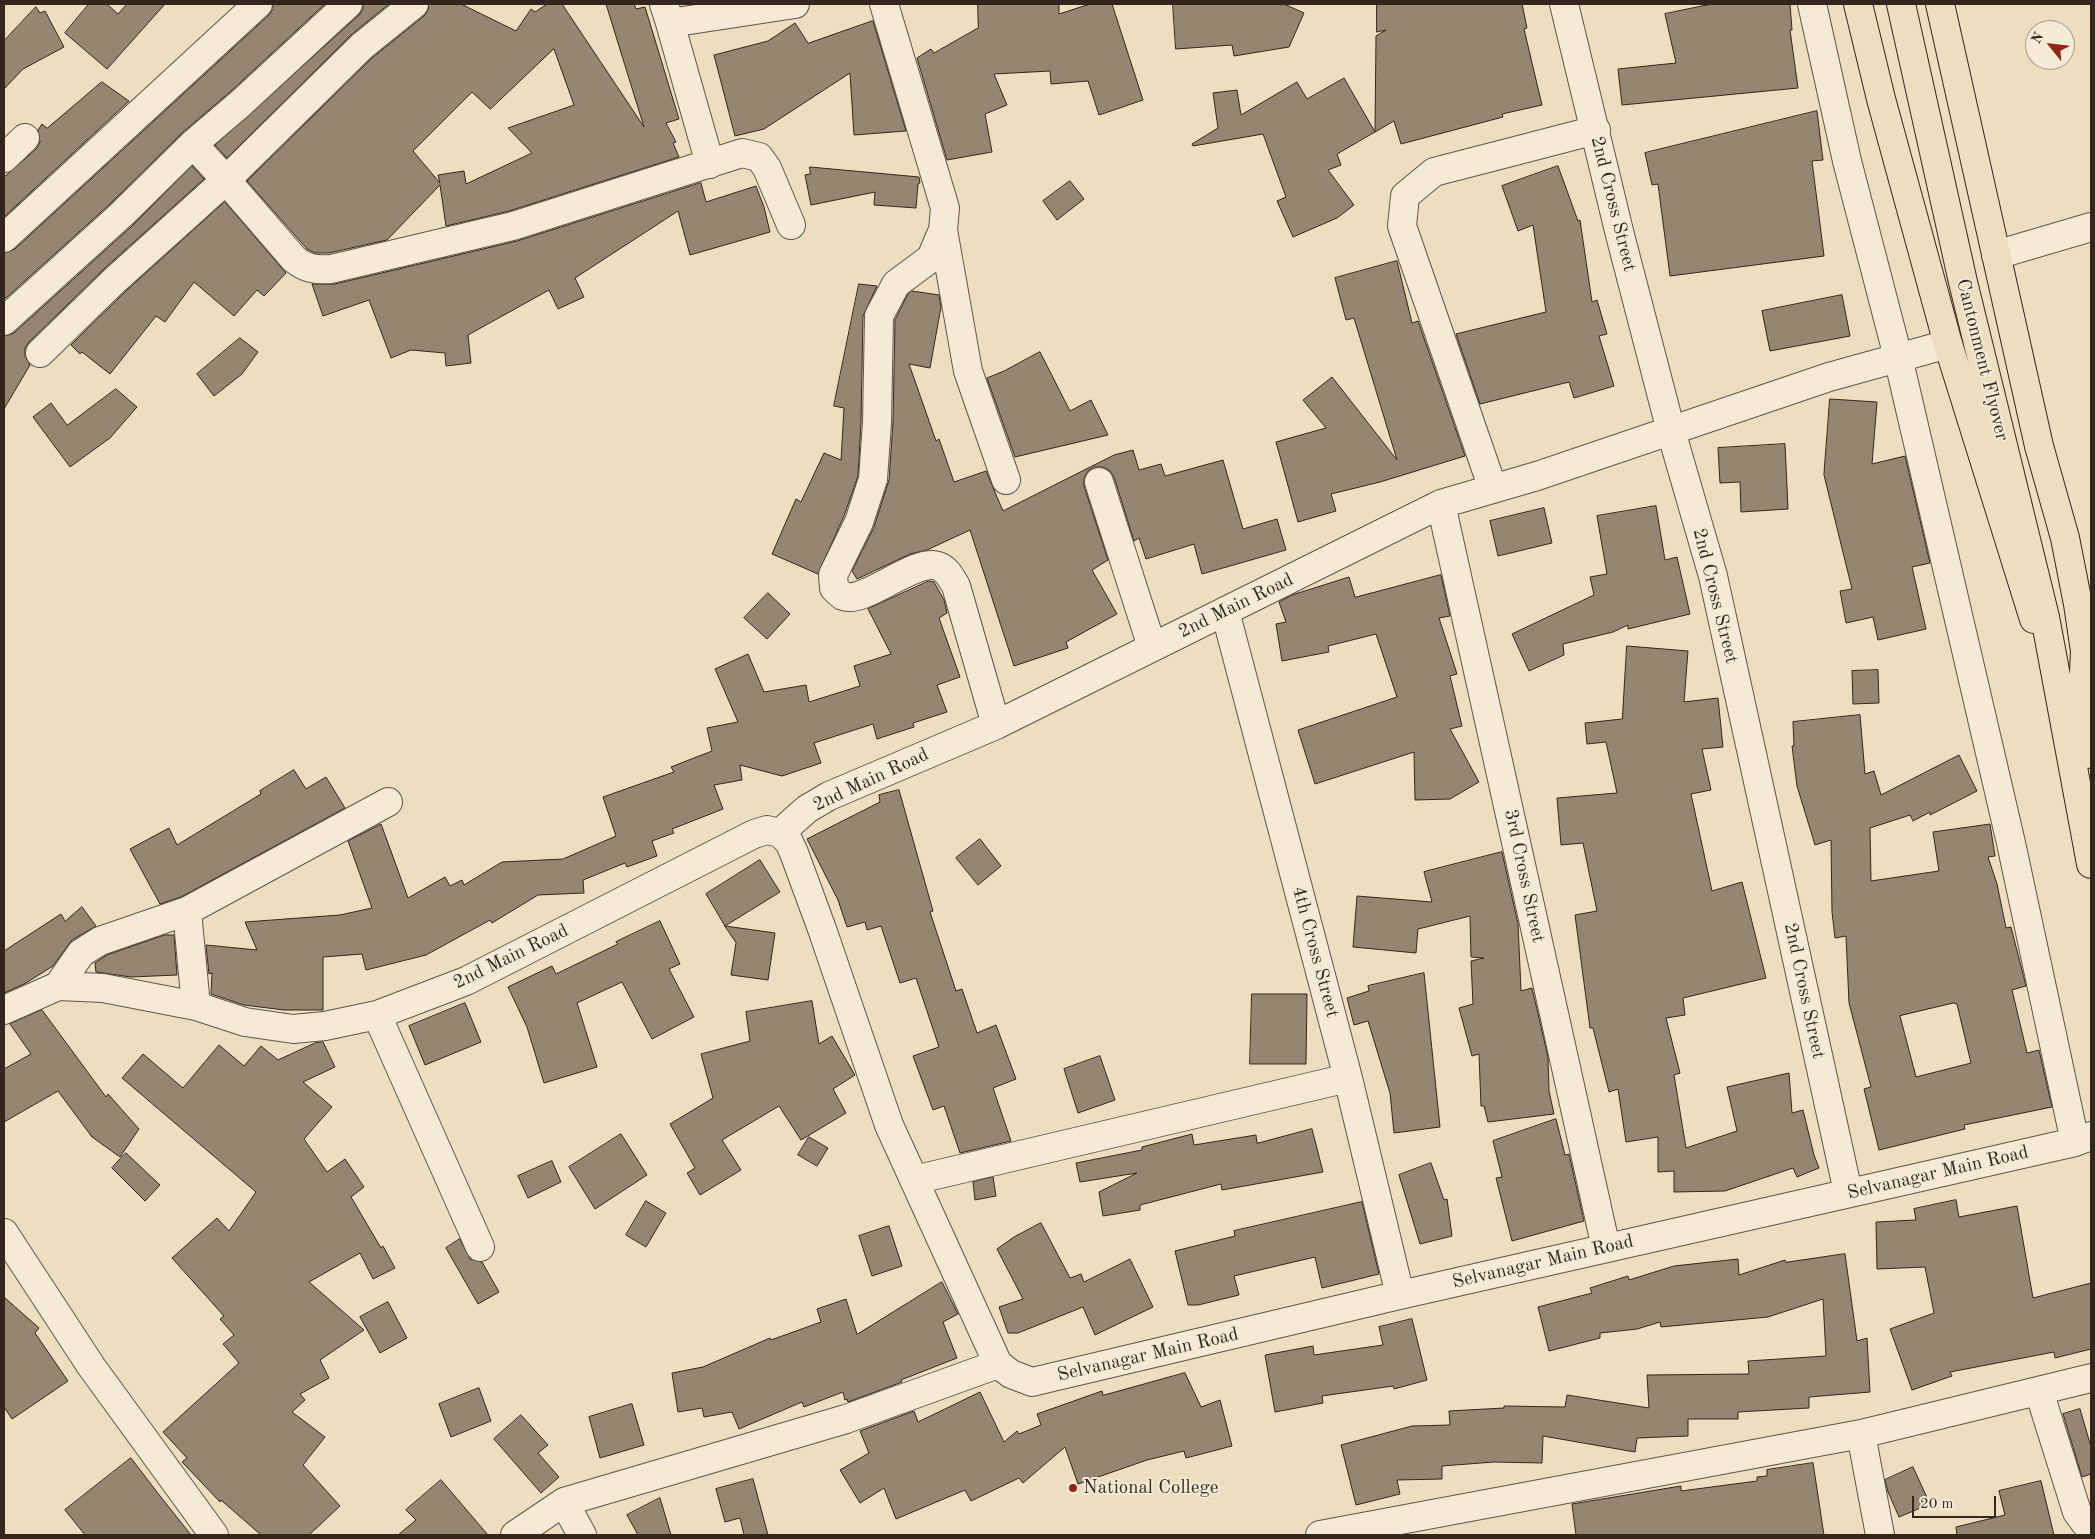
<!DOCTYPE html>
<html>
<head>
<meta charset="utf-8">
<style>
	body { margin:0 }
	#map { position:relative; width:2095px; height:1539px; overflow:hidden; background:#eedec0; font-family:"Old Standard TT",serif }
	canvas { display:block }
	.frame { position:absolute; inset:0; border:5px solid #33261c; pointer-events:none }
	.north { position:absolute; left:2025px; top:20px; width:50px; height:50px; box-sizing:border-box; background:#f4ead6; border:1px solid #a79c8c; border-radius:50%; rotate:299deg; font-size:14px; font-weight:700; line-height:20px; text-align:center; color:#33261c }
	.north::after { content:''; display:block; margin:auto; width:18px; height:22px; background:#8f2418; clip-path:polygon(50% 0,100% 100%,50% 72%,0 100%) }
	.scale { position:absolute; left:1912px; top:1496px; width:84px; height:22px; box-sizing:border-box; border:2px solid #33261c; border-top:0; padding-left:6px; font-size:15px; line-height:18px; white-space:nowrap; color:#33261c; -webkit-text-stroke:4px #f4ead6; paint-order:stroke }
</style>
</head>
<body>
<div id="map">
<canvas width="2095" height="1539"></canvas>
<div class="frame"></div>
<div class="north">N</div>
<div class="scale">20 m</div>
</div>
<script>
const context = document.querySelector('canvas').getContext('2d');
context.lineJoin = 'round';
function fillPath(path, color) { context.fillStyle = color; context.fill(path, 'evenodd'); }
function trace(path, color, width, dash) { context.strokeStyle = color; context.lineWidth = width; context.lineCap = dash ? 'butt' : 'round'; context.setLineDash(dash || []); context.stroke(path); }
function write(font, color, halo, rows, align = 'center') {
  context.font = font + ' "Old Standard TT",serif'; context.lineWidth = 4; context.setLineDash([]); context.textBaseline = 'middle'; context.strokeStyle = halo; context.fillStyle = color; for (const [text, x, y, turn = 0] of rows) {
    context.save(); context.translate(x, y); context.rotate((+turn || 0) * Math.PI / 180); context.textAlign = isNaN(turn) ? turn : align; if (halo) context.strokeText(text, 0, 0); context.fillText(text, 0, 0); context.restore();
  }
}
const building = new Path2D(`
	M 89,4 L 107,4 L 118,14 L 127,4 L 165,4 L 107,69 L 65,33 Z
	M 273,4 L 325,4 L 231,91 L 182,133 L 111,203 L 6,298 L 4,297 L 4,253 L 15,249 L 269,15 L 273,9 Z
	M 363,4 L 389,4 L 351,35 L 227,158 L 215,145 L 359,15 L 363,9 Z
	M 429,4 L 461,4 L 516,31 L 531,9 L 535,12 L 547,4 L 562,4 L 644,127 L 606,4 L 634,4 L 636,9 L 645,7 L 679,119 L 666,123 L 676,142 L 673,143 L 679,157 L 509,211 L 446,226 L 440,185 L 387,240 L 329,253 L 315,253 L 307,249 L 247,181 L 372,58 L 424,16 L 428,10 ZM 554,49 L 574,105 L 508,128 L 532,153 L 466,184 L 464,171 L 438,175 L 440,183 L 413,151 L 472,92 L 490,109 Z
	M 978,4 L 1059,4 L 1059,14 L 1090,4 L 1112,4 L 1143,100 L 1099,115 L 1088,81 L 1051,84 L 1050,71 L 994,74 L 1007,105 L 985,114 L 992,152 L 947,160 L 917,58 L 931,49 L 934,53 L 978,28 Z
	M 1173,4 L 1284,4 L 1304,13 L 1289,47 L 1234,56 L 1232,45 L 1176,49 Z
	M 1377,4 L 1522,4 L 1527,28 L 1524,29 L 1542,105 L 1502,114 L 1503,117 L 1401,144 L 1394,121 L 1337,154 L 1341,165 L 1328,170 L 1354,205 L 1337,218 L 1293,237 L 1277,201 L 1286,197 L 1263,134 L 1193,146 L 1192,144 L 1218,128 L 1213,93 L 1237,90 L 1241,115 L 1297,82 L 1307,99 L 1344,78 L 1375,132 L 1376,36 L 1386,30 L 1377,32 Z
	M 1712,4 L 1790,4 L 1792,30 L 1790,30 L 1798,88 L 1622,105 L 1618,69 L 1676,63 L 1665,14 Z
	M 36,7 L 40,13 L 45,11 L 64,47 L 23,69 L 4,89 L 4,41 Z
	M 873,21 L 906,131 L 854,135 L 850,73 L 764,129 L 735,136 L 714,55 L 768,41 L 795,23 L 808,43 Z
	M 102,82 L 129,101 L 4,217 L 4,177 L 36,149 L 40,142 L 38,130 L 42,124 L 47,128 Z
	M 1817,111 L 1823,160 L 1812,161 L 1824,256 L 1670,276 L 1658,184 L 1652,185 L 1645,153 Z
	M 192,166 L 204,179 L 105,268 L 29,342 L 25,348 L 25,356 L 30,365 L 4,409 L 4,336 L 14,333 L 132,226 Z
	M 1558,166 L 1578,221 L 1580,220 L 1592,302 L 1597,300 L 1607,334 L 1599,336 L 1614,386 L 1574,398 L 1569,382 L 1480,404 L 1456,334 L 1546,312 L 1533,225 L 1518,231 L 1502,186 Z
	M 810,167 L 919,177 L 920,183 L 918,184 L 916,208 L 874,205 L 875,192 L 811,205 L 805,175 L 810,174 Z
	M 1070,181 L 1084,199 L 1057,220 L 1043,201 Z
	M 701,183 L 706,202 L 756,186 L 764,207 L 770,232 L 690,255 L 678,211 L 575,278 L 584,297 L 558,309 L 549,290 L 468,335 L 471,363 L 446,366 L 445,353 L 411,350 L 391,358 L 369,300 L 323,316 L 312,284 L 335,284 L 517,241 Z
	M 225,202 L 286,273 L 264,296 L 257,290 L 234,316 L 194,282 L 165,322 L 156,316 L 110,374 L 82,352 L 80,354 L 71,345 L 126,291 Z
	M 1397,261 L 1412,323 L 1418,321 L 1465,456 L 1380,482 L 1331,494 L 1336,511 L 1298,522 L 1276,442 L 1326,428 L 1303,400 L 1332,377 L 1397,460 L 1354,318 L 1346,320 L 1335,278 Z
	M 859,284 L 877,286 L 863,316 L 861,422 L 858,476 L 844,516 L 818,574 L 772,554 L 796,499 L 801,502 L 824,453 L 841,460 L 844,408 L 834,406 Z
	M 912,291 L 939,295 L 941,307 L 930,368 L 909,364 L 936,441 L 939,439 L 954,482 L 986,471 L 1003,511 L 1114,455 L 1133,450 L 1139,470 L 1161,464 L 1165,476 L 1223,460 L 1243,529 L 1277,519 L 1286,550 L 1202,574 L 1194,544 L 1146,559 L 1139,538 L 1134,541 L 1114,477 L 1110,471 L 1103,467 L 1094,467 L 1088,471 L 1084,478 L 1084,486 L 1108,560 L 1092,570 L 1117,614 L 1066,642 L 1068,648 L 1014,666 L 970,530 L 927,550 L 910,554 L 857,579 L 852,571 L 874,527 L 889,480 L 893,423 L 895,320 L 908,294 Z
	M 1842,295 L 1850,336 L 1770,351 L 1762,311 Z
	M 240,338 L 258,352 L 242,374 L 214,396 L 197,374 Z
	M 1040,352 L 1070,411 L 1091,400 L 1108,435 L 1015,457 L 987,378 L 1004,371 Z
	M 116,389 L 137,407 L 110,438 L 70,467 L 33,417 L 51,403 L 67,425 Z
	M 1830,399 L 1877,402 L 1872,464 L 1905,456 L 1930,563 L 1912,567 L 1926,629 L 1878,640 L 1873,617 L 1846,623 L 1840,591 L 1852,589 L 1824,475 Z
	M 1785,444 L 1788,509 L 1741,512 L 1740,482 L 1720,483 L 1718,448 Z
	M 1656,506 L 1665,560 L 1677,557 L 1690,614 L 1628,629 L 1628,625 L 1613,632 L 1563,644 L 1564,655 L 1529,671 L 1512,634 L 1594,595 L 1590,577 L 1607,574 L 1597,516 Z
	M 1544,508 L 1552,543 L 1498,556 L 1490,521 Z
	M 1441,575 L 1450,616 L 1439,618 L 1457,674 L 1450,676 L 1462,726 L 1450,729 L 1479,782 L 1450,799 L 1415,800 L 1414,752 L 1315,784 L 1298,730 L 1397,697 L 1376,634 L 1328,646 L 1329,652 L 1282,661 L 1276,624 L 1286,622 L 1279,602 L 1292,595 L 1349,577 L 1355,597 Z
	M 929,581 L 934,582 L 944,600 L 947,613 L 939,618 L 960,677 L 937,685 L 947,712 L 913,723 L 914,727 L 877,739 L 873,724 L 814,743 L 821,763 L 782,776 L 740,765 L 742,780 L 714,785 L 723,809 L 672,829 L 674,833 L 652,841 L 657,856 L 627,867 L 625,863 L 583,880 L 584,893 L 538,895 L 492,923 L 490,920 L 426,955 L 366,970 L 362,954 L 323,957 L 323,1010 L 284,1010 L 244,1005 L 211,994 L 212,973 L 209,974 L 206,945 L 257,950 L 245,922 L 340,915 L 372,908 L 348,841 L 381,824 L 408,898 L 445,877 L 450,886 L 462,880 L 464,885 L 502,862 L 563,859 L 616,836 L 603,797 L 674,772 L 671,767 L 712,751 L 707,728 L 738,722 L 715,669 L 748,654 L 764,692 L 806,685 L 809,702 L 860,686 L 854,666 L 891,654 L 868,609 Z
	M 768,593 L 790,614 L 767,639 L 744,618 Z
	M 1627,646 L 1688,651 L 1684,702 L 1718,698 L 1723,747 L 1702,749 L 1711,790 L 1691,794 L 1712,891 L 1742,882 L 1766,978 L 1683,998 L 1685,1015 L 1666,1018 L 1680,1073 L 1674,1075 L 1686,1148 L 1737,1131 L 1727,1087 L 1789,1073 L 1792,1113 L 1803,1110 L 1814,1155 L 1819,1168 L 1797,1177 L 1793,1168 L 1725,1191 L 1674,1192 L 1674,1171 L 1658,1172 L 1658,1137 L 1626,1142 L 1618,1089 L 1609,1092 L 1593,1028 L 1590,1028 L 1575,915 L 1597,911 L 1583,843 L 1561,845 L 1557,798 L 1617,793 L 1606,742 L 1587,744 L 1585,723 L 1622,719 Z
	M 1878,670 L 1879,703 L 1853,704 L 1852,671 Z
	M 1860,715 L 1865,774 L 1874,771 L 1881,795 L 1959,755 L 1977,791 L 1930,815 L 1930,812 L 1913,821 L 1910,815 L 1870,828 L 1871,881 L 1939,871 L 1933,832 L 1990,824 L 1995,856 L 1988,857 L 1997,884 L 2006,928 L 2011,927 L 2026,986 L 2012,990 L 2027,1053 L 2039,1050 L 2052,1107 L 1964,1125 L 1965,1129 L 1879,1150 L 1864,1089 L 1871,1087 L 1849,1003 L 1846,936 L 1835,938 L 1832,912 L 1831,840 L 1815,845 L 1797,786 L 1792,746 L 1794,746 L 1793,722 ZM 1954,1003 L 1957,1004 L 1971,1063 L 1916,1077 L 1900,1016 Z
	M 294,770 L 306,789 L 326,777 L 345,808 L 181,897 L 160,904 L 130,849 L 169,828 L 177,845 L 261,794 L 260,791 Z
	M 899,790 L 933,911 L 930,912 L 956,991 L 962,989 L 977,1033 L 996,1025 L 1016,1079 L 993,1088 L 1011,1141 L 960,1153 L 944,1106 L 933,1110 L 913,1056 L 939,1047 L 916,978 L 900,983 L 881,926 L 867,930 L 865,922 L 847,927 L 838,900 L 807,839 L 880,802 L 879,795 Z
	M 980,839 L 1001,866 L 978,885 L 956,858 Z
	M 1502,852 L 1518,924 L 1521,991 L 1532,988 L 1548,1057 L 1549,1091 L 1554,1114 L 1488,1122 L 1484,1106 L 1481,1106 L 1479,1054 L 1472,1056 L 1459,1008 L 1473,1004 L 1471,961 L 1484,958 L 1471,957 L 1470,916 L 1418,929 L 1416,953 L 1353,947 L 1357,896 L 1432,902 L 1424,872 Z
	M 760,860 L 780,892 L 725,926 L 706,894 Z
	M 82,907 L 96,926 L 72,940 L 53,966 L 26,983 L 4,993 L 4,951 L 61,914 L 65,921 Z
	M 660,921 L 680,964 L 669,969 L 694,1017 L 652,1039 L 622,982 L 577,1003 L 597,1067 L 544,1083 L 527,1027 L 508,987 L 552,966 L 556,974 L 618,944 L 616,942 Z
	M 725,926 L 775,933 L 768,980 L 731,975 L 736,943 Z
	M 165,935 L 174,935 L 177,975 L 131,977 L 96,972 L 95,963 L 107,955 Z
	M 1424,973 L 1440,1127 L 1394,1133 L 1390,1093 L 1368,1021 L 1354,1025 L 1347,998 L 1369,991 L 1368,986 Z
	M 1252,994 L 1307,994 L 1306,1064 L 1250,1064 Z
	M 812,1001 L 819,1044 L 832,1036 L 855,1075 L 833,1089 L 846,1113 L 801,1140 L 779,1106 L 722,1140 L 741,1170 L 700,1195 L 687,1173 L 695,1168 L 670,1124 L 713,1098 L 701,1054 L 750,1041 L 746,1012 Z
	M 465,1003 L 481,1042 L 425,1065 L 409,1026 Z
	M 42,1010 L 106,1097 L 108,1094 L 139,1129 L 120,1157 L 92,1137 L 58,1091 L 4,1122 L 4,1069 L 31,1054 L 10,1024 Z
	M 323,1042 L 335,1067 L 303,1082 L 332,1107 L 304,1139 L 327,1172 L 345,1159 L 364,1187 L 351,1197 L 381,1248 L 383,1246 L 395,1268 L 373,1279 L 360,1253 L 309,1282 L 364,1330 L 320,1360 L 329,1378 L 300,1394 L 305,1400 L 292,1412 L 325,1437 L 303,1465 L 340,1506 L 309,1535 L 261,1535 L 221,1500 L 220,1502 L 182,1462 L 187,1458 L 163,1432 L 239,1363 L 223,1344 L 234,1335 L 220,1319 L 224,1316 L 172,1258 L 217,1218 L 229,1231 L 256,1192 L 122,1078 L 143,1054 L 183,1088 L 219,1045 L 244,1066 L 261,1046 L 278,1060 L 315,1043 Z
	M 1100,1056 L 1115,1100 L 1078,1113 L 1064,1069 Z
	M 1556,1119 L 1565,1155 L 1569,1154 L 1584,1221 L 1512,1241 L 1496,1178 L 1502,1177 L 1493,1141 Z
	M 1312,1129 L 1323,1172 L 1222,1190 L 1221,1184 L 1140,1205 L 1140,1210 L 1103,1216 L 1099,1192 L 1137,1173 L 1080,1182 L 1076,1163 L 1142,1150 L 1142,1147 L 1192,1134 L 1194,1145 L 1256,1135 L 1257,1143 Z
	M 621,1134 L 647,1175 L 595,1209 L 569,1167 Z
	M 809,1137 L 828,1148 L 817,1166 L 798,1155 Z
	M 126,1153 L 160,1185 L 145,1201 L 112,1168 Z
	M 552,1161 L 561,1182 L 528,1198 L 518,1176 Z
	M 1431,1163 L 1444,1200 L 1447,1199 L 1452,1236 L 1420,1244 L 1399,1175 Z
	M 993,1177 L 996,1196 L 975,1200 L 973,1182 Z
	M 1956,1200 L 1959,1217 L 2017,1206 L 2033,1298 L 2091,1283 L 2091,1349 L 2055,1358 L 2054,1352 L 1950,1372 L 1952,1376 L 1912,1390 L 1890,1329 L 1934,1313 L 1925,1267 L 1877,1269 L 1876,1222 L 1916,1220 L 1914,1209 Z
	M 646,1201 L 666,1213 L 646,1247 L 626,1235 Z
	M 1362,1202 L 1379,1274 L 1322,1288 L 1315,1257 L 1234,1276 L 1239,1295 L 1198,1305 L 1188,1305 L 1175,1251 L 1235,1236 L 1234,1231 Z
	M 1041,1223 L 1070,1278 L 1081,1274 L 1084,1282 L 1130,1259 L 1153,1307 L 1095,1335 L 1083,1307 L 1018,1333 L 1008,1333 L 999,1307 L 1023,1299 L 997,1249 L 1014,1237 Z
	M 889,1226 L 902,1266 L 872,1276 L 859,1236 Z
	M 460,1239 L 470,1259 L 482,1262 L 499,1292 L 478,1304 L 446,1248 Z
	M 1845,1254 L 1857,1341 L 1867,1338 L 1870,1392 L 1809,1397 L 1809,1408 L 1738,1412 L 1738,1419 L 1688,1419 L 1688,1436 L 1637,1438 L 1635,1452 L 1543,1436 L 1542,1463 L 1494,1462 L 1442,1466 L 1442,1479 L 1397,1480 L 1400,1494 L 1356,1505 L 1341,1445 L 1412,1426 L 1450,1425 L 1449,1411 L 1504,1408 L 1504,1406 L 1565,1407 L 1567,1395 L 1649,1408 L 1647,1375 L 1749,1374 L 1748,1361 L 1826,1356 L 1823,1299 L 1768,1317 L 1661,1327 L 1660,1322 L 1637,1329 L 1600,1333 L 1600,1338 L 1549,1351 L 1538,1307 L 1592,1293 L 1590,1288 L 1628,1276 L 1629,1280 L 1674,1266 L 1738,1259 L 1739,1275 L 1785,1260 L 1786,1262 Z
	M 942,1282 L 958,1314 L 943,1322 L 957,1358 L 901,1380 L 902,1382 L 848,1402 L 847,1399 L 845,1400 L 843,1392 L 804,1407 L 802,1402 L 739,1429 L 732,1412 L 704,1417 L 702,1408 L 678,1412 L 672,1373 L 703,1367 L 770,1338 L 771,1340 L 821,1322 L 817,1309 L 846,1299 L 857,1334 Z
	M 4,1297 L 39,1328 L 35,1333 L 68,1381 L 12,1419 L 4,1407 Z
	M 388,1302 L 407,1338 L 380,1353 L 360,1317 Z
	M 1412,1319 L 1427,1380 L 1394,1389 L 1393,1386 L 1322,1396 L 1323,1403 L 1275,1412 L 1265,1355 L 1313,1346 L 1314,1355 L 1383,1345 L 1379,1327 Z
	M 1185,1373 L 1201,1407 L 1220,1400 L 1232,1446 L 1186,1458 L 1184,1451 L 1147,1460 L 1078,1484 L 1065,1447 L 1023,1483 L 1019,1478 L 971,1501 L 965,1490 L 896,1519 L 884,1488 L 860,1503 L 840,1470 L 869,1453 L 860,1431 L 914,1411 L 918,1422 L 980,1392 L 1004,1442 L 1017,1431 L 1019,1434 L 1041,1425 L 1037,1414 L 1102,1391 L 1103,1395 Z
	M 479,1388 L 491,1421 L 451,1437 L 439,1404 Z
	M 632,1404 L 644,1445 L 600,1458 L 589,1417 Z
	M 2080,1409 L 2091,1447 L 2091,1474 L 2082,1477 L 2063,1414 Z
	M 521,1415 L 548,1445 L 538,1453 L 559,1477 L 541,1493 L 494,1439 Z
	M 131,1458 L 160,1496 L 191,1535 L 85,1535 L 65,1510 Z
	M 1813,1463 L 1824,1535 L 1576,1535 L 1572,1504 L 1681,1486 L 1681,1491 L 1757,1481 L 1757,1477 L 1767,1476 L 1767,1470 Z
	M 1913,1467 L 1930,1504 L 1899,1517 L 1888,1492 L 1885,1480 Z
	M 753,1479 L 768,1535 L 744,1535 L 740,1518 L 725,1522 L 716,1489 Z
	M 441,1480 L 488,1535 L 398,1535 L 416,1520 L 406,1510 Z
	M 2041,1481 L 2054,1535 L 1957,1535 L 1956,1527 L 2005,1515 L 1999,1491 Z
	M 660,1498 L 671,1535 L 638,1535 L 627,1515 Z`);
fillPath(building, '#948671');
trace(building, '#33261c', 1);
const minor = new Path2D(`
	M 664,4 L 670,23 L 795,4
	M 884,4 L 945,208 L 943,230 L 931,258 L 896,284 L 879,316 L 877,423 L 873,479 L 859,522 L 833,575 L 834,588 C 836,590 840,594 843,596 C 864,605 914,558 938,566 C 947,569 951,578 956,586 L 996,725
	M 1564,4 L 1620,235 L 1671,431 L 1713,576 L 1848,1192
	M 1812,4 L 1847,161 L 1898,357 L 2011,843 L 2075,1142
	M 670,23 L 710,164
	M 193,144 L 226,180 L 294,259 C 306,269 316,270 331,269 L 513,226 L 742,153 L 759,157 L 767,168 L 791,225
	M 4,158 L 25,138
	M 943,230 L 968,371 L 1006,480
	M 4,238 L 258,4
	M 1996,255 L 2091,227
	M 4,321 L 122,214 L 193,144 L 241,103 L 348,4
	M 40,353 L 115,280 L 226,180 L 362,46 L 414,4
	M 1099,482 L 1152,647
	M 1493,489 L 1402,226 L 1405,196 L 1434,172 L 1596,130
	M 1441,504 L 1606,1248
	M 1225,611 L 1348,1078 L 1400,1295
	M 780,833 L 789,842 L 794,853 L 822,929 L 889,1125 L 998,1364 L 1011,1374 L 1032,1382 L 1400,1295 L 2075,1142 L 2091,1136
	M 780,833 L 807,809 L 829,796 L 996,725 L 1441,504 L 1537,476 L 1829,377 L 1948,344
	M 187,911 L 196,1006
	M 58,986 L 81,953 L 100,941 L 187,911 L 388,802
	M 4,1010 L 58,986 L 103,988 L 196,1006 L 245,1022 L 293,1029 L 325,1026 L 377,1015 L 466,981 L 754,834 L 767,830 L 780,833
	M 377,1015 L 480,1247
	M 914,1180 L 1348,1078
	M 4,1233 L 91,1366 L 214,1535
	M 2039,1391 L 2077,1512 L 2086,1524 L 2091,1526
	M 1861,1434 L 1880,1535
	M 564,1502 L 582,1535
	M 515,1535 L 564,1502 L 846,1419 L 998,1364
	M 1320,1535 L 1861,1434 L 2091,1378`);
const major = new Path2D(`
	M 1858,4 L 1881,99 L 1948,344 L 2034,619
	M 1940,4 L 2039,446 L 2065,538 L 2078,604 L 2085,651 L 2082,714`);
const highway = new Path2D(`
	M 1901,4 L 1963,282 L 2045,617 L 2091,864
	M 2079,699 L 2091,754`);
trace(minor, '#625445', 30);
trace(major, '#33261c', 30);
trace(highway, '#33261c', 30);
trace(minor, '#f4ead6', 28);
trace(major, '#eedec0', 28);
trace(highway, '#eedec0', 28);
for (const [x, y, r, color] of [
	[1073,1488,5,"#8f2418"]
]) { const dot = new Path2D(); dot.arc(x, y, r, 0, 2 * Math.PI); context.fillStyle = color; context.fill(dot); trace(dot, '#f4ead6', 2); }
write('19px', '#33261c', '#f4ead6', [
	["2nd Cross Street",1613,204,76],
	["Cantonment Flyover",1982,360,76],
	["2nd Cross Street",1715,596,76],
	["2nd Main Road",1236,606,-26],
	["2nd Main Road",871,780,-25],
	["3rd Cross Street",1524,876,78],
	["4th Cross Street",1315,952,75],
	["2nd Main Road",511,957,-26],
	["2nd Cross Street",1804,991,78],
	["Selvanagar Main Road",1938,1173,-13],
	["Selvanagar Main Road",1543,1262,-13],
	["Selvanagar Main Road",1148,1355,-13]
]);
write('19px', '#33261c', '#f4ead6', [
	["National College",1083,1488]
], 'left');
</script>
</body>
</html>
